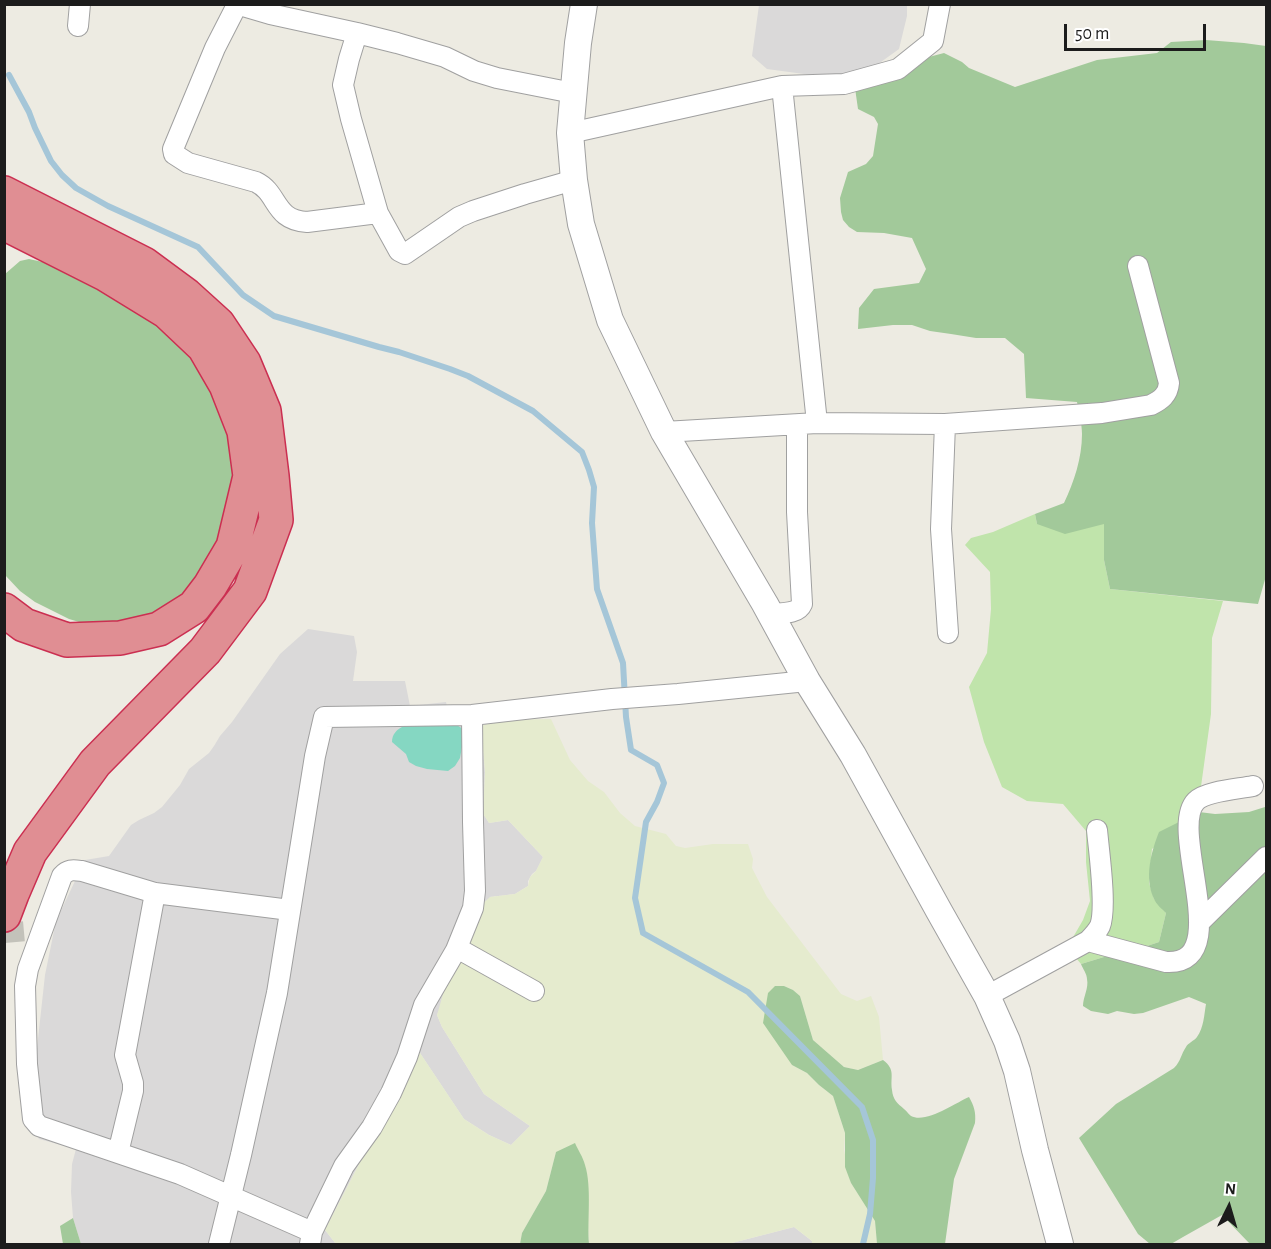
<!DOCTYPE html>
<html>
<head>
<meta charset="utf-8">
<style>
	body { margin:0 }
	#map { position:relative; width:1271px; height:1249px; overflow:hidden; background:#edebe2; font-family:"Alegreya Sans",sans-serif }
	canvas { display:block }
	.frame { position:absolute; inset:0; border:6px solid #1c1c1c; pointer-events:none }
	.north { position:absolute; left:1199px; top:1177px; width:60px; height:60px; -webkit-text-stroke:4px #fff; paint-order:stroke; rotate:5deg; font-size:16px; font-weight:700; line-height:24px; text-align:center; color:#1c1c1c }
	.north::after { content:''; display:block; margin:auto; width:21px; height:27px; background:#1c1c1c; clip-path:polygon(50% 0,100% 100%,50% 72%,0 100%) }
	.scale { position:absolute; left:1064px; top:24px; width:142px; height:27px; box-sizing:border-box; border:3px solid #1c1c1c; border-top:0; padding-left:8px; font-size:18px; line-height:21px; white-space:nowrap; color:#1c1c1c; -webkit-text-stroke:4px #fff; paint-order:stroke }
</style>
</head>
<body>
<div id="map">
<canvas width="1271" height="1249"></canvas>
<div class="frame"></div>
<div class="north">N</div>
<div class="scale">50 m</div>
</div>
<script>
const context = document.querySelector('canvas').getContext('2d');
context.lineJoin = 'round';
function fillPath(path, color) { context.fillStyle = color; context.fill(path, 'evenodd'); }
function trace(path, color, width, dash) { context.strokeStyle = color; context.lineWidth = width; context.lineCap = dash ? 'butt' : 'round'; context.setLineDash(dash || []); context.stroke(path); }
fillPath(new Path2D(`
	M 759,5 L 907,5 L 907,16 L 899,49 L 874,67 L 841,79 L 767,69 L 752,56 Z
	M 308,629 L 354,636 L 357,652 L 353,681 L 405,681 L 410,706 L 446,702 L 450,719 L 481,726 L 485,772 L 484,814 L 489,823 L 508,820 L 543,857 L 536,871 L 532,874 L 528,881 L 528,886 L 515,894 L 490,897 L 437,1015 L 442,1027 L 484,1094 L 530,1126 L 511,1145 L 489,1135 L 464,1119 L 418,1050 L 325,1230 L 336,1244 L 81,1244 L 73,1218 L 71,1192 L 72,1164 L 76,1149 L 39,1139 L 29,1121 L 45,975 L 56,921 L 85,860 L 109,856 L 131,825 L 139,820 L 154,813 L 162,807 L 180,785 L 189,769 L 209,753 L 214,746 L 220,736 L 232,722 L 280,654 Z
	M 794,1227 L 812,1241 L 812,1244 L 728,1244 Z`), '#dad9d9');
fillPath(new Path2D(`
	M 551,719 L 570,760 L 588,781 L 604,792 L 620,813 L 635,826 L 666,834 L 676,846 L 685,848 L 713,844 L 748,844 L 753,859 L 752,868 L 767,897 L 841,994 L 857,1001 L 871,996 L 879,1017 L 883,1060 L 858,1070 L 844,1067 L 813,1040 L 800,996 L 793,990 L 784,986 L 792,1065 L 807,1073 L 819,1085 L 833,1096 L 845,1133 L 844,1150 L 851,1183 L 875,1221 L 877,1244 L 812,1244 L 812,1241 L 794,1227 L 728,1244 L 589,1244 L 588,1227 L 556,1152 L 546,1191 L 522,1233 L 520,1244 L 336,1244 L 325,1230 L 418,1050 L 464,1119 L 489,1135 L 511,1145 L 530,1126 L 484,1094 L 442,1027 L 437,1015 L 447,980 L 479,907 L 490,897 L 515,894 L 528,886 L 530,877 L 536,871 L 543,857 L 508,820 L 489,823 L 483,814 L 485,772 L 481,726 L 502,720 Z`), '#e5ebce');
fillPath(new Path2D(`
	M 1035,514 L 1037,524 L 1104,524 L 1104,560 L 1110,589 L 1223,601 L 1212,638 L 1211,714 L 1199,801 L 1199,812 L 1152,849 L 1149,883 L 1154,899 L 1166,913 L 1159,942 L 1132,951 L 1104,957 L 1081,964 L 1071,952 L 1072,939 L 1083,920 L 1090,901 L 1086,862 L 1086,831 L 1063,804 L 1027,801 L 1002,787 L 984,742 L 969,687 L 987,653 L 991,609 L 990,572 L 965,545 L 971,538 L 993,532 Z`), '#c0e4ab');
fillPath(new Path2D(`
	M 1206,40 L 1244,43 L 1266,46 L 1266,576 L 1258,604 L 1110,589 L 1104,560 L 1104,524 L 1065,534 L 1037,524 L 1035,514 L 1064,503 C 1074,482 1082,458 1082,434 C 1082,424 1079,412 1077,402 L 1026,398 L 1024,354 L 1005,338 L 976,338 L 951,334 L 930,331 L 912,325 L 893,325 L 858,329 L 859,308 L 874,289 L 919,283 L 926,269 L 912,238 L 884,233 L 857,232 L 849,227 L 843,220 L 841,212 L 840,198 L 848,172 L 866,164 L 873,156 L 878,124 L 874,117 L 858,109 L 855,88 L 910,62 L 944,53 L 962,62 L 969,68 L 1015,87 L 1097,60 L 1157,53 L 1171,42 Z
	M 29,259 L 47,263 L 110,293 L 181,339 L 221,395 L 237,480 L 209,578 L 143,623 L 86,624 L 69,619 L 35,602 L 20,591 L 5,575 L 5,274 L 20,261 Z
	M 1265,807 L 1266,808 L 1266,1244 L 1250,1244 L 1222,1215 L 1183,1237 L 1171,1244 L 1150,1244 L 1138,1234 L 1079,1138 L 1116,1104 L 1174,1068 C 1181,1061 1181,1054 1186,1047 C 1188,1043 1194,1041 1197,1037 C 1204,1027 1204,1015 1206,1004 L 1189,997 L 1143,1013 L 1134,1014 L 1117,1011 L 1108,1014 L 1091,1011 L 1083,1006 C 1083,997 1089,988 1087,979 C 1087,974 1083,969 1081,964 L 1104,957 L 1132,951 L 1159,942 L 1166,913 C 1162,909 1156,904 1154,899 C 1144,878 1151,852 1159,832 L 1199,812 L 1215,814 L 1249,812 Z
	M 775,986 L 784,986 L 793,990 L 800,996 L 813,1040 L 844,1067 L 858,1070 L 883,1060 C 896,1070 890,1076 892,1090 C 893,1100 897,1103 904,1109 C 907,1111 908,1114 911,1116 C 926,1124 955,1103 969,1097 C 974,1106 976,1112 975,1123 L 954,1179 L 945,1244 L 877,1244 L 875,1221 L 851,1183 L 845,1167 L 845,1133 L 833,1096 L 819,1085 L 807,1073 L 792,1065 L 763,1023 L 768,993 Z
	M 575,1143 C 578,1150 583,1157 585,1165 C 592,1187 587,1221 589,1244 L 520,1244 L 522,1233 L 546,1191 L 556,1152 Z
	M 73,1218 L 81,1244 L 63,1244 L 60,1226 Z`), '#a2c99a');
fillPath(new Path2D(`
	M 433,724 L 455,724 L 463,729 L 463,741 L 460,758 L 455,766 L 448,771 L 427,769 L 416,766 L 409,762 L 406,754 L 392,742 C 392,734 397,729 404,726 Z`), '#85d7c2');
trace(new Path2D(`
	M 9,75 L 29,112 L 35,128 L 51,161 L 62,175 L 76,188 L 108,206 L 198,247 L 243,295 L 274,316 L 379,347 L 399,352 L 450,369 L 468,376 L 533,411 L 582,452 L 589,470 L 594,487 L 592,523 L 597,589 L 623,663 L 626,717 L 631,750 L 657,765 L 664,783 L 657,802 L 646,822 L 635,898 L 643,933 L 748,992 L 862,1107 L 873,1140 L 873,1178 L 870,1214 L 863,1244`), '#a5c6d8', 6);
trace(new Path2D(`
	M 4,933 L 26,931`), '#c3c2ba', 20, [20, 10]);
const minor = new Path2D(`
	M 236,4 L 270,14 L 357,33 L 397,43 L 445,57 L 474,71 L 497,78 L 573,93
	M 237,5 L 215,48 L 173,149 L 174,154 L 188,163 L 256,182 C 279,193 273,220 307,222 L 378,213
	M 78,26 L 80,4
	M 357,33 L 349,59 L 343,85 L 351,119 L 378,213 L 399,251 L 405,254 L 459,217 L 473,211 L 525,194 L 574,180
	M 782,86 L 844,84 L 898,69 L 933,41 L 940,4
	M 570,133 L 782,86 L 817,423
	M 945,424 L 941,529 L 948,633
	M 664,432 L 817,423 L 945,424 L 1102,413 L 1151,405 C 1161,400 1168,395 1169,383 L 1138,266
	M 771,614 C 782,613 798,614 802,604 L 797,512 L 797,425
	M 290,910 L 155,893 L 82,871 C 73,870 68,869 62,876 L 28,969 L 25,986 L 27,1064 L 33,1119 L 39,1126 L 180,1174 L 312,1232
	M 1199,923 L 1266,857
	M 1088,941 L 1166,962 C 1237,966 1167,830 1196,801 C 1206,791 1239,789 1253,786
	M 457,948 L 534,991
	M 987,996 L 1088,941 C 1092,937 1097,932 1100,926 C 1107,908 1099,852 1097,830
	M 118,1153 L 133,1091 L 133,1083 L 125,1055 L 155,893
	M 219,1244 L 241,1155 L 277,993 L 315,756 L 324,717 L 472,715 L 612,699 L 678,694 L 807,681
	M 310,1244 L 312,1232 L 344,1166 L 372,1127 L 391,1093 L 407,1057 L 424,1005 L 456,950 L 473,908 L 475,891 L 473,822 L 472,715`);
const tertiary = new Path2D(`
	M 584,4 L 578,43 L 570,133 L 574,180 L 581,224 L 610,320 L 664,432 L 765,604 L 807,681 L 853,755 L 939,911 L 987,996 L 1007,1041 L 1017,1071 L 1035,1150 L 1060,1244`);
const motorway = new Path2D(`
	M 4,193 L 144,264 L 186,295 L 218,324 L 244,363 L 264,411 L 272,476 L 276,520 L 250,591 L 205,651 L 95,763 L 30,852 L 12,894 L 4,915
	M 4,223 L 105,274 L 167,312 L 204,347 L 226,385 L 244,431 L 250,476 L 233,547 L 210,586 L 194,607 L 159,629 L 120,638 L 67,640 L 24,625 L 4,610`);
trace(minor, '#a0a0a0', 22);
trace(tertiary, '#a0a0a0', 28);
trace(motorway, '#cb2f51', 36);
trace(minor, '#fff', 20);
trace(tertiary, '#fff', 26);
trace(motorway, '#e08e93', 33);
</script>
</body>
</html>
